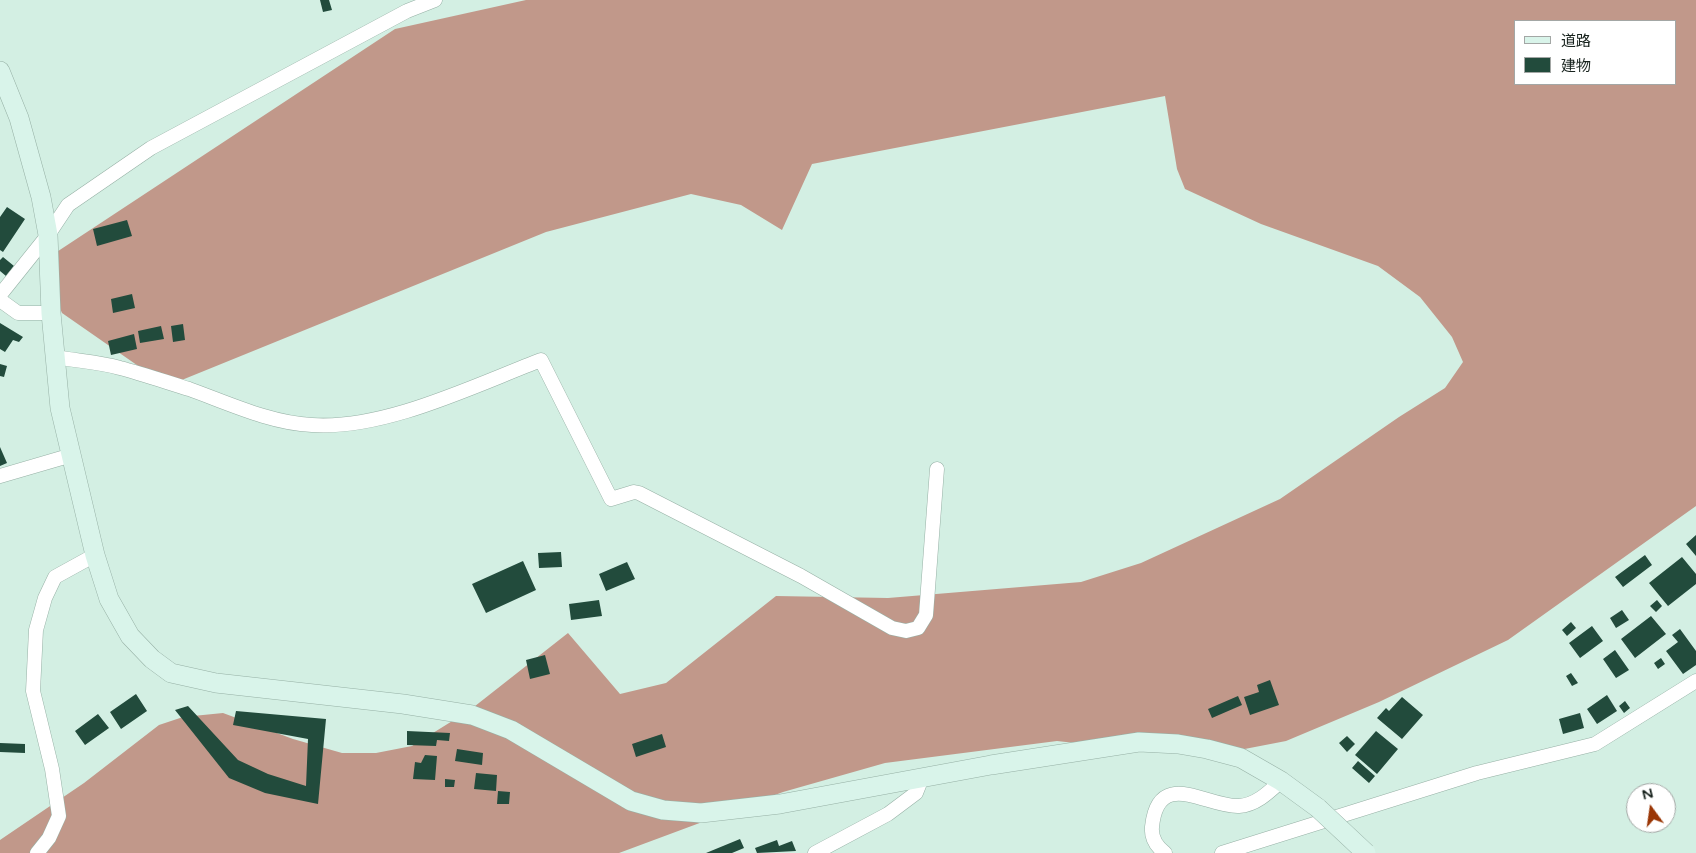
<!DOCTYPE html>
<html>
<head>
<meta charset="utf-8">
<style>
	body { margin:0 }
	#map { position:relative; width:1696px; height:853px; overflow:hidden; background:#d3efe3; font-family:"Varela Round","Noto Sans JP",sans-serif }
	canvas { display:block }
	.legend { position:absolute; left:1514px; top:20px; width:162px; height:65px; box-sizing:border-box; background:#fff; border:1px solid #a3a7a5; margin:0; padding:6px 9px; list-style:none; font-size:15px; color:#18231e }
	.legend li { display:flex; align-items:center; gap:10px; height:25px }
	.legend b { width:25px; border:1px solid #a3a7a5 }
	.north { position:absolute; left:1626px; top:783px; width:50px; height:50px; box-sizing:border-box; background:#fff; border:1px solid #a3a7a5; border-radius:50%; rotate:346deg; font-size:14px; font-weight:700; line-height:20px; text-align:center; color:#18231e }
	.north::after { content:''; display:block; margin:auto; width:18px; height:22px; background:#9a3605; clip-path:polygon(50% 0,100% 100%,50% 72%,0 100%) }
</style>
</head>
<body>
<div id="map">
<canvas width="1696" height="853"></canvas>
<ul class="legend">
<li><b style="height:6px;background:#d9f4ea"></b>道路</li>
<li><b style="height:14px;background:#224b3c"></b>建物</li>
</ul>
<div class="north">N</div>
</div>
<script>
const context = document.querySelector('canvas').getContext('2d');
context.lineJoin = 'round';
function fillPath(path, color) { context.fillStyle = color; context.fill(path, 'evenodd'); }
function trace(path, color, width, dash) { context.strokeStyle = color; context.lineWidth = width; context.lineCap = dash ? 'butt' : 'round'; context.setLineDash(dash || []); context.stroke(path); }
fillPath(new Path2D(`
	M 526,0 L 1696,0 L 1696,506 L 1508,640 L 1379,702 L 1286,741 L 1229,752 L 1156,752 L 1057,741 L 885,763 L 783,792 L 619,853 L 0,853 L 0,840 L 84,783 L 159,725 L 183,717 L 223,713 L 293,739 L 342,753 L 376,753 L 412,746 L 470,710 L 568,633 L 620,694 L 666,683 L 776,596 L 888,598 L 1081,582 L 1141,563 L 1280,499 L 1399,417 L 1445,388 L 1463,362 L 1452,337 L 1420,297 L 1378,266 L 1261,224 L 1185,189 L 1177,169 L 1165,96 L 812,164 L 782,230 L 741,205 L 691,194 L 546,232 L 167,386 L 62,313 L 40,263 L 395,29 ZM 1515,21 L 1675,21 L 1675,84 L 1515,84 Z`), '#c1988a');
fillPath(new Path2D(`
	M 320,0 L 329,0 L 332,10 L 323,12 Z
	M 7,207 L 25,219 L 3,252 L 0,250 L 0,217 Z
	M 127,220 L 132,236 L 97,246 L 93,229 Z
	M 3,257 L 14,266 L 6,276 L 0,271 L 0,260 Z
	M 132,294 L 135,308 L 113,313 L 111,299 Z
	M 0,323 L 23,337 L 19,342 L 13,340 L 5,352 L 0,349 Z
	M 183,324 L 185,340 L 173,342 L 171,326 Z
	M 161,326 L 164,339 L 140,343 L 138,331 Z
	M 134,334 L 137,349 L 111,355 L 108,341 Z
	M 0,364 L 7,366 L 4,377 L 0,376 Z
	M 0,447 L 7,463 L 0,466 Z
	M 1696,535 L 1696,556 L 1686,544 Z
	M 561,552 L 562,567 L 539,568 L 538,553 Z
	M 1645,555 L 1652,565 L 1623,587 L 1615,577 Z
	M 1682,557 L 1696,574 L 1696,584 L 1668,606 L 1649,583 Z
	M 523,561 L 536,590 L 486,613 L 472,584 Z
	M 627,562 L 635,579 L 606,591 L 599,574 Z
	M 599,600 L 602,616 L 571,620 L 569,604 Z
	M 1657,600 L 1662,606 L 1656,612 L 1650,606 Z
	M 1622,610 L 1629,620 L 1616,628 L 1610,618 Z
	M 1651,616 L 1666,634 L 1635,658 L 1621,639 Z
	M 1571,622 L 1576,628 L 1567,636 L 1562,630 Z
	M 1592,626 L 1603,641 L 1580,658 L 1569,643 Z
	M 1680,629 L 1696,651 L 1696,665 L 1683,674 L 1666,651 L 1678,642 L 1672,635 Z
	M 1615,650 L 1629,670 L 1616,678 L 1603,659 Z
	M 545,655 L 550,674 L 530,679 L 526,660 Z
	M 1661,658 L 1665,664 L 1658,669 L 1654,663 Z
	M 1571,673 L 1578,683 L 1572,686 L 1566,676 Z
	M 1270,680 L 1279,705 L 1250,715 L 1244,697 L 1259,692 L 1257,685 Z
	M 136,694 L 147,711 L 121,729 L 110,712 Z
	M 1607,695 L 1617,711 L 1597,724 L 1587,709 Z
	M 1238,696 L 1242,705 L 1212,718 L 1208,709 Z
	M 1402,697 L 1423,715 L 1402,739 L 1377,718 L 1386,708 L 1389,711 Z
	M 1625,701 L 1630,708 L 1624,713 L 1619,706 Z
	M 188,706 L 238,760 L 268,774 L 306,786 L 308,739 L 233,725 L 236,711 L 326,719 L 318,804 L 265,793 L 229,778 L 175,710 Z
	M 1580,713 L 1584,728 L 1563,734 L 1559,719 Z
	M 98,714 L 109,728 L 85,745 L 75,731 Z
	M 407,731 L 450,733 L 449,741 L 437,740 L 436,746 L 407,745 Z
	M 1376,731 L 1398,749 L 1377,774 L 1355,755 Z
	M 662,734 L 666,747 L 636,757 L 632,744 Z
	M 1347,736 L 1355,744 L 1347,752 L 1339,743 Z
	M 0,743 L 25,744 L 25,753 L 0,752 Z
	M 457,749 L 483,753 L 482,765 L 455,761 Z
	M 425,755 L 437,756 L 435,780 L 413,779 L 415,762 L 421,763 Z
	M 1358,761 L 1375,776 L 1369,783 L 1352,768 Z
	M 476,773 L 497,775 L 496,791 L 474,789 Z
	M 445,779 L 455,780 L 454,787 L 445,787 Z
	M 498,791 L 510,792 L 509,804 L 497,804 Z
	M 740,839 L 744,848 L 732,853 L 706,853 Z
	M 777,840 L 779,846 L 792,841 L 796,851 L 757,853 L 755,848 Z`), '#224b3c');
const street = new Path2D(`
	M 0,295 L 48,235 L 68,205 L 151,148 L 407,11 L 435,0
	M 0,300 L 18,313 L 51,313
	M 56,357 C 77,361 99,362 120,368 C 143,374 166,382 189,389 C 228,403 270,423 312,425 C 384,430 473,386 541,360 L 611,499 L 634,492 L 639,493 L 801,576 L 892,628 L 906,631 L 918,628 L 926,615 L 937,469
	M 0,476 L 72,455
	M 37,853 L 49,838 L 59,816 L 52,769 L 33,691 L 36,630 L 45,598 L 55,577 L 95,555
	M 815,853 L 888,814 L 916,793 L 922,778
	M 1165,853 C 1156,846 1151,838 1152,827 C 1158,766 1208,808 1239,806 C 1256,805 1269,792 1281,781
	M 1222,853 L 1477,773 L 1595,744 L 1696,681`);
const secondary = new Path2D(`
	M 0,71 L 19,118 L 41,197 L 48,235 L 51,313 L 60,408 L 95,555 L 109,599 L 130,636 L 152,659 L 171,673 L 216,683 L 403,704 L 472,715 L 511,730 L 631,801 L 663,810 L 701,813 L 780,804 L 991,765 L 1139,742 L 1178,744 L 1207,749 L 1241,758 L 1281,781 L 1318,808`);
trace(street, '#96b0a5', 15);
trace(secondary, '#96b0a5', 20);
trace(street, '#fff', 14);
trace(secondary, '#d9f4ea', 19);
const secondaryBridge = new Path2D(`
	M 1318,808 L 1366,853`);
trace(secondaryBridge, '#96b0a5', 20, []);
trace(secondaryBridge, '#d9f4ea', 19);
</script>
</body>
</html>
